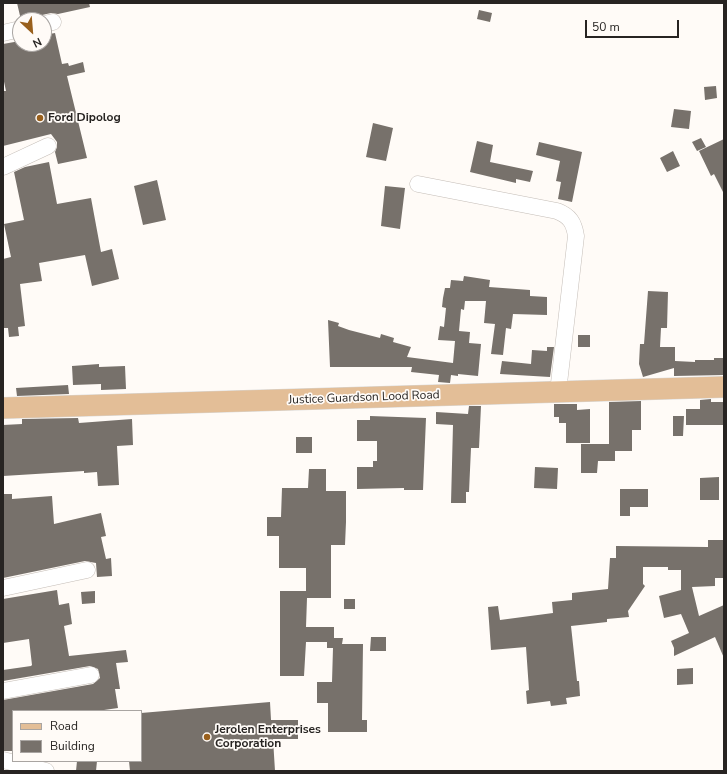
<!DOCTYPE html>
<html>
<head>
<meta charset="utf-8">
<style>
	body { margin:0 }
	#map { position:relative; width:727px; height:774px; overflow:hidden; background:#fffbf7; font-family:"Nunito Sans",sans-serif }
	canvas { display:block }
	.frame { position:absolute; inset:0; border:4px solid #272422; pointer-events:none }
	.legend { position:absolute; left:12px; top:710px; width:130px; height:52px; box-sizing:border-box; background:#fffbf7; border:1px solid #a9a5a2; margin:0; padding:5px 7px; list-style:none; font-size:12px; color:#272422 }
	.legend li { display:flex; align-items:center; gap:8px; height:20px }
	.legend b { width:20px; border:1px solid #a9a5a2 }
	.north { position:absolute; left:12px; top:12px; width:40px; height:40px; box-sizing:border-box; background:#fffbf7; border:1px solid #a9a5a2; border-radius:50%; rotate:154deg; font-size:11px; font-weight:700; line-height:16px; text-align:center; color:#272422 }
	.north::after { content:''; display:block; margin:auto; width:14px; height:18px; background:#99601d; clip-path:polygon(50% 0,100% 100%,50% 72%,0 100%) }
	.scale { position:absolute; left:585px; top:20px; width:94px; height:18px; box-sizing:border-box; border:2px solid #272422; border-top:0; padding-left:5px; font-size:12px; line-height:14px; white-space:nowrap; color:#272422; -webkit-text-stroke:3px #fffbf7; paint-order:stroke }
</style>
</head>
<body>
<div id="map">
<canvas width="727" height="774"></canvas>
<div class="frame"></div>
<ul class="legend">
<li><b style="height:5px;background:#e3be97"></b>Road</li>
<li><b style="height:11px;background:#77716b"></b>Building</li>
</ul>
<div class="north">N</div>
<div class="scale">50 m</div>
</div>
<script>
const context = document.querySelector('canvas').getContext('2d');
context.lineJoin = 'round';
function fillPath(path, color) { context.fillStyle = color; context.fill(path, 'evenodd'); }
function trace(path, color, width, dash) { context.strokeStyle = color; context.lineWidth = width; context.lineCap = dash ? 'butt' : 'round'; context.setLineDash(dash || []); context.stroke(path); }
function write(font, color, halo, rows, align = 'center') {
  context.font = font + ' "Nunito Sans",sans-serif'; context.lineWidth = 3.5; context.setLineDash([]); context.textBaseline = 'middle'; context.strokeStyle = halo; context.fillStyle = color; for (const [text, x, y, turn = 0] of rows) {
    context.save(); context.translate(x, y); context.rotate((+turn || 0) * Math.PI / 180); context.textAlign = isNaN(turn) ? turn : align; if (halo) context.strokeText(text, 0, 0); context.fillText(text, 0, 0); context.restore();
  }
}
fillPath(new Path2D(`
	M 17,3 L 89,3 L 90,7 L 58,14 L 51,13 L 42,15 L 33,20 L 21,20 Z
	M 479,10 L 492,13 L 490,22 L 477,19 Z
	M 55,33 L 62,64 L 68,63 L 69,66 L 83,62 L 85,72 L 67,76 L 87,158 L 58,164 L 55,152 L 57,147 L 57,142 L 51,134 L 3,146 L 3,91 L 6,91 L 3,77 L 3,44 L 20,41 L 20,44 L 44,44 L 44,35 Z
	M 716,86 L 717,98 L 705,100 L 704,87 Z
	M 674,109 L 691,111 L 689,129 L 671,127 Z
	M 373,123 L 393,128 L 386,161 L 366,157 Z
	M 701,138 L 706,147 L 697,151 L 692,142 Z
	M 724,139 L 724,194 L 714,174 L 711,176 L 699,151 Z
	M 477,141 L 493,145 L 490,162 L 533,171 L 530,182 L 516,179 L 516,183 L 470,172 Z
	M 539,142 L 582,152 L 572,202 L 558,199 L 561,182 L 556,181 L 560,161 L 536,155 Z
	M 673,151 L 680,166 L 667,172 L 660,158 Z
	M 49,162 L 57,204 L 91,198 L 101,252 L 112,249 L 119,279 L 92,286 L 85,255 L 39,263 L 42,281 L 20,284 L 25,326 L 18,327 L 19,336 L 9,337 L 8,328 L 3,328 L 3,259 L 11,257 L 4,224 L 24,220 L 14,172 L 25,167 Z
	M 157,180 L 166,220 L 143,225 L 134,186 Z
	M 385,186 L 405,188 L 400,229 L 381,226 Z
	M 464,276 L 490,280 L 489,287 L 530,290 L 530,296 L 547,297 L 547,315 L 513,314 L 511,329 L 506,328 L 503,355 L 491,354 L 495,324 L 484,323 L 486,301 L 465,301 L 464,310 L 461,309 L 459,331 L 470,332 L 469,343 L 481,344 L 478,376 L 458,374 L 458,376 L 451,375 L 450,383 L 438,382 L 439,375 L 411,372 L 412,367 L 330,367 L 328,320 L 339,323 L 338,326 L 349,330 L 380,338 L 381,334 L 394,338 L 393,342 L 411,347 L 407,357 L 453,363 L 455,341 L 438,340 L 440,326 L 444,327 L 446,308 L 442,307 L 443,298 L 445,288 L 450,288 L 451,280 L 463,281 Z
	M 648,291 L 668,292 L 667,328 L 661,328 L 660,347 L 675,347 L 675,361 L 695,362 L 695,360 L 714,360 L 714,358 L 724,358 L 724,375 L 674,376 L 674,368 L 643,377 L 639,364 L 640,344 L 644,344 Z
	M 578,335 L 590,335 L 590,347 L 578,347 Z
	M 547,347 L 554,347 L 550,377 L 500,374 L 502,361 L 531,364 L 532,350 L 547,351 Z
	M 99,364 L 99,367 L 125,366 L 126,389 L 101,390 L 101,384 L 73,385 L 72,366 Z
	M 68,385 L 69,394 L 17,396 L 16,388 Z
	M 711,399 L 711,402 L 724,402 L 724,425 L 686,425 L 686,409 L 700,409 L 700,400 Z
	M 641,401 L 641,430 L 632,430 L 632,451 L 615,451 L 615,461 L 598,461 L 597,473 L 581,473 L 581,444 L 609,444 L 609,402 Z
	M 554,404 L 577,404 L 577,410 L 590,409 L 590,443 L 566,443 L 566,423 L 559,423 L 559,417 L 554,417 Z
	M 469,406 L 481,406 L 479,448 L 471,448 L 469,492 L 466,492 L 466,503 L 451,503 L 453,425 L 436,424 L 436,412 L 468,414 Z
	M 370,416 L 426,418 L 423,490 L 404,490 L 404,488 L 357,489 L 357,467 L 373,467 L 373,461 L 377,461 L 377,441 L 357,441 L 357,420 L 370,420 Z
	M 673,416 L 684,416 L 683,436 L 673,436 Z
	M 78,418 L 79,423 L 132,419 L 133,445 L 117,446 L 119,485 L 98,486 L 97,472 L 84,473 L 84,471 L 3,476 L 3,425 L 22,424 L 22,419 Z
	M 296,437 L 312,437 L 312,453 L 296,453 Z
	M 535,467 L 558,468 L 557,489 L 534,488 Z
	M 309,469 L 326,469 L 326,491 L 346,491 L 346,522 L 345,545 L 331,545 L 331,598 L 307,598 L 306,627 L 334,627 L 334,638 L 343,638 L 342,644 L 363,644 L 362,720 L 367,720 L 367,732 L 328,732 L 328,703 L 317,703 L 317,682 L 332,682 L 333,648 L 327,648 L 327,642 L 306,642 L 304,676 L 280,676 L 280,591 L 306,591 L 306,568 L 279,568 L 279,536 L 267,536 L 267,517 L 281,517 L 282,488 L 308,488 Z
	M 719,477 L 719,500 L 700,500 L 700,478 Z
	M 620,489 L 648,489 L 648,507 L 630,507 L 630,516 L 620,516 Z
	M 3,494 L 12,494 L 12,499 L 52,496 L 54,524 L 101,513 L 106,536 L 101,537 L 106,559 L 111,558 L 112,576 L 97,577 L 96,563 L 85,561 L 3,578 Z
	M 708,540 L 724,540 L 724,578 L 715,578 L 715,586 L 692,587 L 699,616 L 724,605 L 724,658 L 715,637 L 674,656 L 674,648 L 671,641 L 689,633 L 681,614 L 664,618 L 659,596 L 681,590 L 681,570 L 668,570 L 668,567 L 643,567 L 643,584 L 645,586 L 628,611 L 629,617 L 607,619 L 607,622 L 571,626 L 577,681 L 579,681 L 580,696 L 566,698 L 567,704 L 551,706 L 550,701 L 527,704 L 526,691 L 529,690 L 526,647 L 491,650 L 488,607 L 498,606 L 500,620 L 553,613 L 552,602 L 572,600 L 572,593 L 608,589 L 610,558 L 616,558 L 616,546 L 708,547 Z
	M 57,590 L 59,605 L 69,603 L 72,624 L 64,626 L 69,656 L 126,650 L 128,662 L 116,663 L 120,689 L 115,689 L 118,708 L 97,711 L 13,711 L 13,751 L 3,751 L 3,700 L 93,684 L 100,678 L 98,669 L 90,666 L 3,681 L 3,670 L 31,666 L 32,665 L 29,639 L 3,643 L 3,599 Z
	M 95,591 L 95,603 L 82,604 L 81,592 Z
	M 344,599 L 355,599 L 355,609 L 344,609 Z
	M 371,637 L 386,637 L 386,651 L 370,651 Z
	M 693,668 L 693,684 L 677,685 L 677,669 Z
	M 270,702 L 271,720 L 298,720 L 298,739 L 273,739 L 275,771 L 130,771 L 129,761 L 141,761 L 141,713 Z
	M 77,761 L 97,761 L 96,771 L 76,771 Z`), '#77716b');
const minor = new Path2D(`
	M 44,24 L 53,22
	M 3,33 L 20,29
	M 3,167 L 48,146
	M 418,184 L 557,211 C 570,216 574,223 576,236 L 558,392
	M 3,588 L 87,570
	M 3,691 L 91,675
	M 3,760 L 46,771`);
const major = new Path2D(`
	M 3,408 L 724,387`);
trace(minor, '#c4bdb7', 17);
trace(major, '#d8d8d7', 22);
trace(minor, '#fff', 16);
trace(major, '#e3be97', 21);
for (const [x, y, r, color] of [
	[40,118,4,"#99601d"],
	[207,737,4,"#99601d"]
]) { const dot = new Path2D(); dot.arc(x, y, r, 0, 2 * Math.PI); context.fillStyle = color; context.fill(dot); trace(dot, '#fffbf7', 1.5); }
write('bold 12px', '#272422', '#fffbf7', [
	["Ford Dipolog",48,118],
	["Jerolen Enterprises",215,730],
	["Corporation",215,744]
], 'left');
write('12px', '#272422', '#fffbf7', [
	["Justice Guardson Lood Road",364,398,-2]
]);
</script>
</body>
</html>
